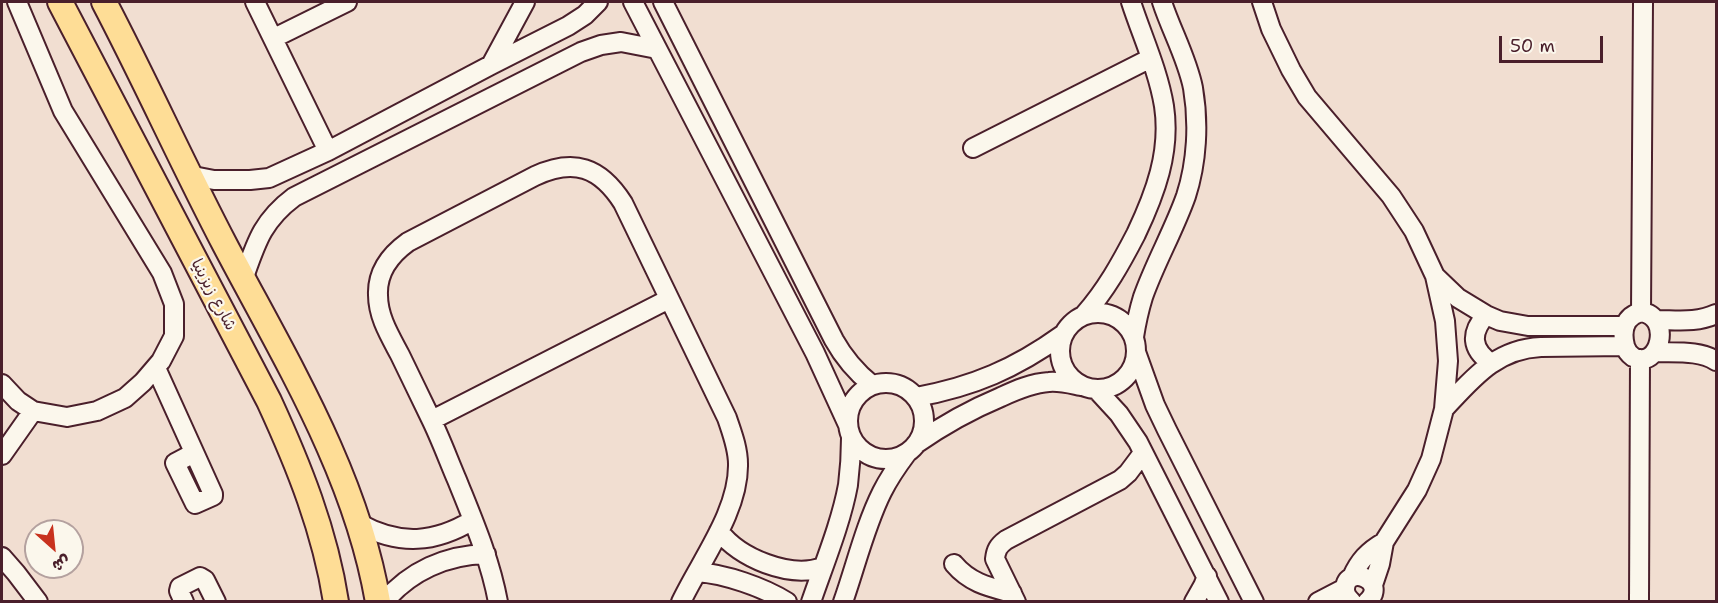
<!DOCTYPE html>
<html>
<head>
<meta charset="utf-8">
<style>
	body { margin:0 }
	#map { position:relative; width:1718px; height:603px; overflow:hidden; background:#f1ded1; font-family:"Shantell Sans","Playpen Sans Arabic",sans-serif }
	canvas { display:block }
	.frame { position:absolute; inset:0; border:3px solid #4a1f2b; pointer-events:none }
	.north { position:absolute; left:24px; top:519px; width:60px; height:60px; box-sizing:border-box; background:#fbf7ec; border:2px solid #b4a19f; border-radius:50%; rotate:153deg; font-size:16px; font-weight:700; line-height:24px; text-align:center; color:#4a1f2b }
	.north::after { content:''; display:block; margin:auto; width:21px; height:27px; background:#c8321e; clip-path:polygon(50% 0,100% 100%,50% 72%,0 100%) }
	.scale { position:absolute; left:1499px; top:36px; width:104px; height:27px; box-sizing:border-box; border:3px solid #4a1f2b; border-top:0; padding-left:8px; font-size:18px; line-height:21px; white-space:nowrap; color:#4a1f2b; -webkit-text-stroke:4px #fbf7ec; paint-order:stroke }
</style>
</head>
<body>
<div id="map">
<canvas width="1718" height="603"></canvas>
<div class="frame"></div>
<div class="north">ش</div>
<div class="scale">50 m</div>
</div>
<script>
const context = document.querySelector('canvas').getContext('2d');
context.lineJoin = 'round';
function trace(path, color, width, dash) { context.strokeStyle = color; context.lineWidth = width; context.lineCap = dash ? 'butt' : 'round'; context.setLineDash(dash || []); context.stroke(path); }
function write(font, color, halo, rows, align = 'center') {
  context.font = font + ' "Shantell Sans","Playpen Sans Arabic",sans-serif'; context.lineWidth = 4.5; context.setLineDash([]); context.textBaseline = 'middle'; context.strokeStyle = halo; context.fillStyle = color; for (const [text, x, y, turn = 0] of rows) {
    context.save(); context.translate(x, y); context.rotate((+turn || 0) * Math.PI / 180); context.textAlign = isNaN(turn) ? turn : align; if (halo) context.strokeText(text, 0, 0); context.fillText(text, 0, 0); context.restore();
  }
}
const minor = new Path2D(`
	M 255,2 L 328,151
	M 633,2 L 815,353 L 848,425
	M 663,2 L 834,340 C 844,358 856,372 872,385
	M 1262,2 L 1271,29 L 1291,70 L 1307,97 L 1391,196 L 1414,231 L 1435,276 L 1445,321 L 1448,361 L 1444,409 L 1431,459 L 1417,490 L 1384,542 L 1380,564 L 1373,585
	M 274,38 L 347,2
	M 491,65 L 525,2
	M 973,148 L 1151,58
	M 188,175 L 214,180 L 250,180 L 269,178 L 328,151 L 491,65 L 568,26 L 585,15 L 598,2
	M 1435,276 L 1458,298 L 1486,315 L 1500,321 L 1528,326 L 1624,326
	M 243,280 C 256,243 262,221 294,197 L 581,52 L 601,45 L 621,42 L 657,49
	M 1641,312 L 1643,2
	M 1641,312 C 1673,316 1660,371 1633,357 C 1629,354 1626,350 1625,346 C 1621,330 1625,316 1641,312 Z
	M1060 351a38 38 0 1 1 76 0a38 38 0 1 1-76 0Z
	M 1084,315 C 1106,290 1121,263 1136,234 C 1155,194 1171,152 1164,106 C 1158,70 1142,36 1131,2
	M 1486,315 C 1470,333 1471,349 1491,363
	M 1657,320 C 1677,320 1697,323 1716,314
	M 1134,337 C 1136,324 1139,310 1143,297 C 1155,263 1174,230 1186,196 C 1197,162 1199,123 1193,88 C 1187,58 1171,30 1162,2
	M 1136,352 L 1155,405 L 1167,430 L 1254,602
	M 1655,352 C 1674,353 1700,350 1716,361
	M 156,368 L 213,494 L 213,496 L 195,504 L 175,463 L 194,453
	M848 421a38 38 0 1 1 76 0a38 38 0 1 1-76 0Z
	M 2,384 L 18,401 L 33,411 L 67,417 L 97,411 L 125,398 L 143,382 L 161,361 L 174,336 L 174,304 L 162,273 L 63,111 L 17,2
	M 1096,389 L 1119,414 L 1138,442 L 1219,602
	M 916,397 C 973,387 1016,368 1062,335
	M 1444,409 C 1473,378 1496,349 1541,347 L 1625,346
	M 432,420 L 669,299
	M 916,444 C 943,425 970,410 1001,397 C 1016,390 1032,383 1049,382 C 1060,381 1071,384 1081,386
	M 2,455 L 33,411
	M 360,524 C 400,546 435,543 473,520
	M 719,531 C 739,558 790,579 823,567
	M 2,557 L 16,573 L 38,602
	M 954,564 C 970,583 989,587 1012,593
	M 697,572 C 725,574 763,587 787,602
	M 1352,577 C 1359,561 1368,551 1384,542
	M 184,602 L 179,591 L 180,587 L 200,577 L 205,580 L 216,602
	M 384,602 C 410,571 446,555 486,554
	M 498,602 C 490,559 473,520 457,480 C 448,459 440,437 430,417 C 420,396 410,376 400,355 C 390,336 378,317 378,295 C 377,272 390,255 408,242 L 535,176 C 574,158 600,167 623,203 L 727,418 C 732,433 738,448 738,464 C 739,511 701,560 681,602
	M 811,602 C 824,564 841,523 848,485 C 850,469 851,453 851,438
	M 843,602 C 856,565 865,526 882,492 C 889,478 898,465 907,453
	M 1016,602 L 995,559 C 996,550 998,546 1006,540 L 1120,480 L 1128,473 L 1143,453
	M 1194,602 L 1203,586 L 1207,576
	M 1318,602 L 1345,588
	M 1352,602 C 1348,598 1345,595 1345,589 C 1346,563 1390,581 1367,602
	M 1639,602 L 1640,359`);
const major = new Path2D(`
	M 60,2 L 269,401 C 299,466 325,531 336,602
	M 104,2 C 146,82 183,165 225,245 C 285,359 356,473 378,602`);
trace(minor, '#4a1f2b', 22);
trace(major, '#4a1f2b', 28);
trace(minor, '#fbf7ec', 18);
trace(major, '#fedd96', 24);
write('16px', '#4a1f2b', '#fbf7ec', [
	["شارع زيزينيا",213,295,62]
]);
</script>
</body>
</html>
